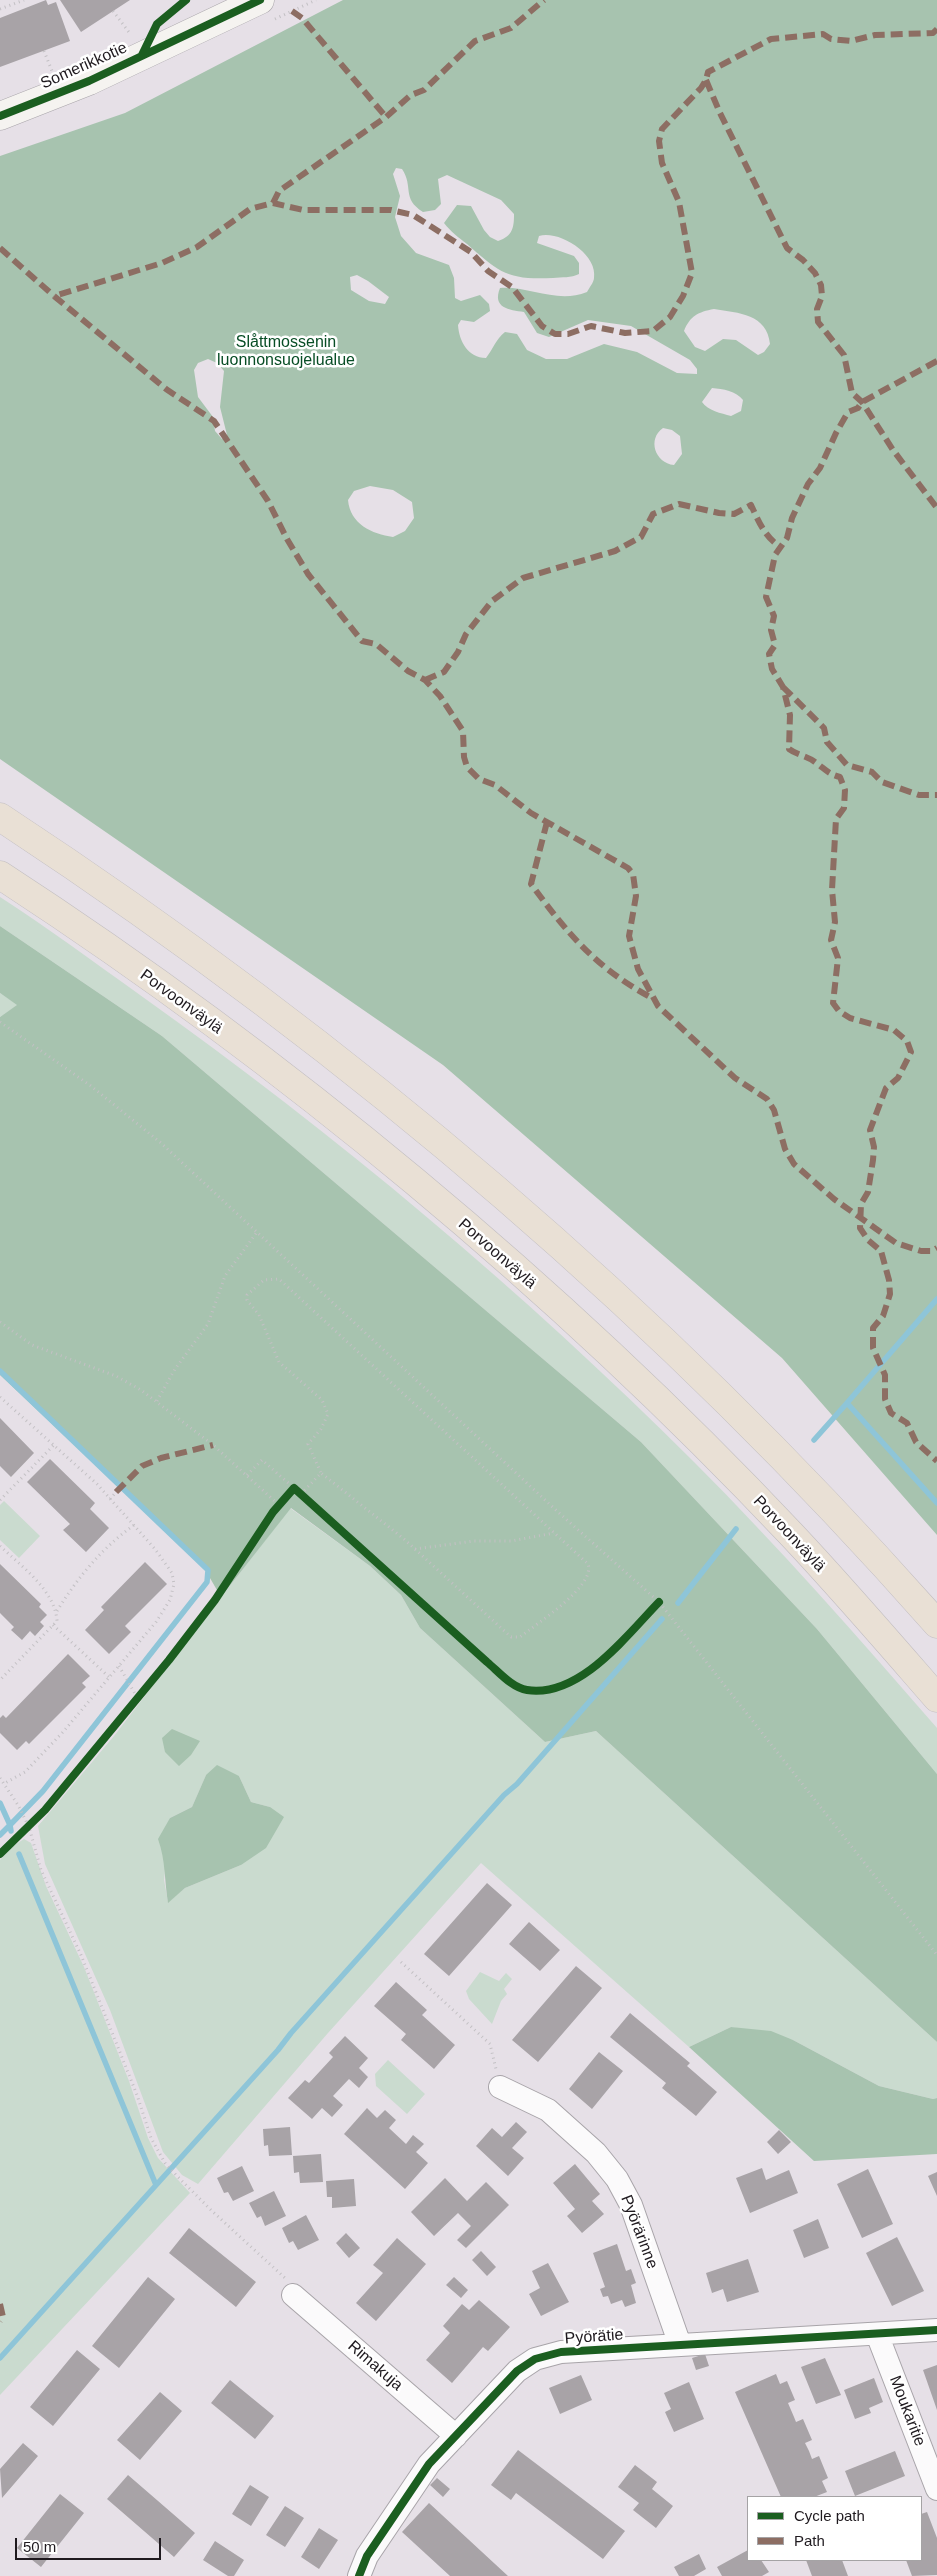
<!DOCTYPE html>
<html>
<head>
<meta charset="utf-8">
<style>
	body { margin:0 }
	#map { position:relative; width:937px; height:2576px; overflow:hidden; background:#e6e0e7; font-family:Arial,sans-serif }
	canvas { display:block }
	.legend { position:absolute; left:747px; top:2496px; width:175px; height:65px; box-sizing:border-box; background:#fff; border:1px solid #a5a3a5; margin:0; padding:6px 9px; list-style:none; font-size:15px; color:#1f1a1f }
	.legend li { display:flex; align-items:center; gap:10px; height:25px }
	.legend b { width:25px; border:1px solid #a5a3a5 }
	.scale { position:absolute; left:15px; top:2538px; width:146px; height:22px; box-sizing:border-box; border:2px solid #1f1a1f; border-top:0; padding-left:6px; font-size:15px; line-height:18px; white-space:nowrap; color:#1f1a1f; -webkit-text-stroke:4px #fff; paint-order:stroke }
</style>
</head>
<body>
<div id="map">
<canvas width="937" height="2576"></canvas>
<ul class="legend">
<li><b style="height:6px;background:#1b5e20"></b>Cycle path</li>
<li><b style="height:6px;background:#8d6e63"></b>Path</li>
</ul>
<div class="scale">50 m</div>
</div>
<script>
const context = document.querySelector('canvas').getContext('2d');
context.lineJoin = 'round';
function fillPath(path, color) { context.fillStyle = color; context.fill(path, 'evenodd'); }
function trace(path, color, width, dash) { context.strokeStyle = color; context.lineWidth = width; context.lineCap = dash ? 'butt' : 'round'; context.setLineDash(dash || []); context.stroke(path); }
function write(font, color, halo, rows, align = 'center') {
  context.font = font + ' Arial,sans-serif'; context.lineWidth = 5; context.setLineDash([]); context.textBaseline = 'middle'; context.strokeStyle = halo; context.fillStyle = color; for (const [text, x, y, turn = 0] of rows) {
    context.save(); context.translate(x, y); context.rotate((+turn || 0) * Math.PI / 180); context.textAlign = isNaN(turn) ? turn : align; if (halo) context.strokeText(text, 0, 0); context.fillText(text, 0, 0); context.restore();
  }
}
fillPath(new Path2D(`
	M 0,897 C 48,928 94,962 140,995 C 337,1135 523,1291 694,1462 C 779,1547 858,1637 937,1728 L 937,1774 L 817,1629 L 641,1442 L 162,1036 L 0,926 Z
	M 0,993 L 18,1005 L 0,1017 Z
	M 4,1501 L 40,1536 L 19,1558 L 0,1540 L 0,1505 Z
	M 290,1508 L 370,1566 L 401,1595 L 420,1628 L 545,1742 L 596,1731 L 937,2042 L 937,2098 L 933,2099 L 879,2086 L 793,2040 L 731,2027 L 689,2047 L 481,1863 L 328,2033 L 198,2184 L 182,2175 L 163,2152 L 110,2010 L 45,1864 L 38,1826 L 114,1736 ZM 206,1775 L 239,1776 L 251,1802 L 270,1807 L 241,1865 L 185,1888 L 168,1902 L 164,1880 L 170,1818 L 192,1807 Z
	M 24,1839 L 31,1843 L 46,1886 L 84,1967 L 129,2081 L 148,2138 L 158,2158 L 190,2193 L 0,2395 L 0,1860 L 13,1846 Z
	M 480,1972 L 499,1981 L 506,1973 L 512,1979 L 504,1989 L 507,1994 L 501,2001 L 492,2024 L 469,1999 L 466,1991 Z
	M 388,2060 L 425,2094 L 407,2114 L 376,2086 L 375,2074 Z`), '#cadbcf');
fillPath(new Path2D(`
	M 343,0 L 937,0 L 937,1535 L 782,1358 L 443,1065 L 0,759 L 0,156 L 125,113 ZM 396,168 L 402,169 C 414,187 401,198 423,212 L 435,210 L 441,204 L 438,179 L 447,175 L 501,200 L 514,214 C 514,227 513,236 498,241 L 490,237 L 484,230 L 471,206 L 457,205 L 444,223 C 451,232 458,237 467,244 C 500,273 507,280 553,278 C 562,277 571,278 579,274 L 579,263 L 574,256 L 537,243 L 539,236 C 559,230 598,254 594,278 C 594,282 589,288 587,292 C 557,304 530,286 500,288 C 492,308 509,310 524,312 L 537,333 L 549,337 L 588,320 L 631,326 L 690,360 L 697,369 L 697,374 L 677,373 L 637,352 L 604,344 L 567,359 L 546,359 L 527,350 L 517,334 L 505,332 C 496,339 493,349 486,358 C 468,358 459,341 458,325 L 461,320 L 474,322 L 490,311 L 489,304 L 480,295 L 461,301 L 455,298 L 454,278 L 449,265 L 416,253 L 401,236 L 395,217 L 400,196 L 393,174 ZM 357,275 L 368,281 L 389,297 L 385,304 L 369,301 L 351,290 L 350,277 ZM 714,309 C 739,313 767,314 770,344 L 764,352 L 758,355 L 736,340 L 723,339 L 705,351 L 695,347 L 684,331 C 690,316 698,312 714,309 ZM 208,359 L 217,363 L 224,371 L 220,407 L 227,435 L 222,439 L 215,431 L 213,417 L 198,397 L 194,370 L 198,363 ZM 712,388 C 723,389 736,391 743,400 L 741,411 L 731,416 C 721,413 708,411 702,402 ZM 663,428 L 672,430 L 680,436 L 682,454 L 674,465 C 655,463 647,439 663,428 ZM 370,486 L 393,490 L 412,502 L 414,518 L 405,531 L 393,537 C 372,534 350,524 348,500 L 354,491 Z
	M 0,926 L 162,1036 L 641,1442 L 817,1629 L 937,1774 L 937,2042 L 596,1731 L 545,1742 L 420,1628 L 401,1595 L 370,1566 L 291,1508 L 221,1597 L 203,1566 L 0,1375 L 0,1017 L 17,1005 L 0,993 Z
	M 172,1729 L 200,1741 L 191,1755 L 179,1766 L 165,1752 L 162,1738 Z
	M 217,1765 L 239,1776 L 251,1802 L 270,1807 L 284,1817 L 266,1848 L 241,1865 L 185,1888 L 168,1903 C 164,1879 166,1862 158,1839 L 170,1818 L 192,1807 L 206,1775 Z
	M 731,2027 L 771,2031 L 793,2040 L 879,2086 L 933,2099 L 937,2098 L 937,2154 L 814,2161 L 689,2047 Z`), '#a7c3af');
trace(new Path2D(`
	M 0,1371 L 208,1570 L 207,1582 L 43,1791 L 10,1825 L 11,1831
	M 847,1403 L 937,1299
	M 814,1440 L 847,1403 L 937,1503
	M 678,1603 L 736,1529
	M 0,1803 L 10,1825 L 0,1835
	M 19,1854 L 156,2185
	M 0,2358 L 278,2050 L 291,2033 L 504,1795 L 517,1784 L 662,1619`), '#8ec5d8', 5.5);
fillPath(new Path2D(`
	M 46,0 L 48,5 L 56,2 L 70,41 L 0,67 L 0,18 Z
	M 60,0 L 130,0 L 81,32 Z
	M 0,1418 L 34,1453 L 11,1477 L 0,1466 Z
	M 50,1459 L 95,1503 L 90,1509 L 109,1528 L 86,1552 L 63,1530 L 70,1524 L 27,1482 Z
	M 145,1562 L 167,1584 L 125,1626 L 131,1632 L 109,1654 L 85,1630 L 104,1610 L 101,1607 Z
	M 0,1564 L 41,1604 L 39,1607 L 47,1615 L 40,1622 L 44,1626 L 35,1636 L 30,1631 L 22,1640 L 11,1630 L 14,1627 L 0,1613 Z
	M 68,1654 L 90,1676 L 82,1683 L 86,1687 L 29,1744 L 26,1741 L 17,1750 L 0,1733 L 0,1718 L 3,1715 L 6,1718 Z
	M 487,1883 L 512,1905 L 449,1976 L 424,1954 Z
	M 529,1922 L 560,1950 L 540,1971 L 509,1944 Z
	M 576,1966 L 602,1988 L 538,2062 L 512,2040 Z
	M 396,1982 L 427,2010 L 422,2015 L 455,2045 L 434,2069 L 401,2040 L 406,2034 L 374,2006 Z
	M 630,2013 L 690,2063 L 687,2066 L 717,2092 L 696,2116 L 662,2088 L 666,2083 L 610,2037 Z
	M 345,2036 L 368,2058 L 359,2068 L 368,2077 L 359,2088 L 349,2079 L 333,2096 L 343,2105 L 332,2117 L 322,2108 L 312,2119 L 288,2098 L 305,2080 L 309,2083 L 333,2057 L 329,2053 Z
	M 599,2052 L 623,2071 L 592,2109 L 569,2089 Z
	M 367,2108 L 377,2118 L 385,2110 L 396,2120 L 389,2128 L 406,2144 L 413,2135 L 424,2144 L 416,2152 L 428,2163 L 405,2189 L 344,2134 Z
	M 516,2122 L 527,2132 L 512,2148 L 524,2158 L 508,2176 L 476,2146 L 492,2128 L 502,2137 Z
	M 290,2127 L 292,2155 L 269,2156 L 268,2145 L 264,2146 L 263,2129 Z
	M 779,2130 L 791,2142 L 778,2154 L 767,2142 Z
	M 321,2154 L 323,2182 L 300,2183 L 299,2172 L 294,2173 L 293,2156 Z
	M 575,2164 L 600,2194 L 592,2201 L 604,2214 L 582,2233 L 567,2216 L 575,2209 L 553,2183 Z
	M 242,2166 L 254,2191 L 233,2201 L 228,2192 L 224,2193 L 217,2178 Z
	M 762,2168 L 766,2180 L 789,2170 L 798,2193 L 750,2213 L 736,2178 Z
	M 868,2169 L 893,2224 L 862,2238 L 837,2184 Z
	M 937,2172 L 937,2196 L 928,2176 Z
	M 445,2178 L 467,2201 L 486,2182 L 509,2205 L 466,2248 L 457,2240 L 471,2226 L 458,2213 L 434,2236 L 411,2212 Z
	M 354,2179 L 356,2206 L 332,2208 L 332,2197 L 327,2197 L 326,2181 Z
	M 274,2191 L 286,2216 L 265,2226 L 261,2216 L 257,2218 L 249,2203 Z
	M 306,2215 L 319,2240 L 298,2250 L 293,2241 L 289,2243 L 282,2228 Z
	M 818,2219 L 829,2248 L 804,2258 L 793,2230 Z
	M 189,2228 L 256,2282 L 236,2307 L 169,2253 Z
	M 346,2233 L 360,2248 L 349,2258 L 336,2243 Z
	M 897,2237 L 924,2291 L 892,2306 L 866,2253 Z
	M 397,2238 L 426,2264 L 376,2321 L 356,2303 L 383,2273 L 373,2265 Z
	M 617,2244 L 626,2271 L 631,2269 L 636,2283 L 631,2285 L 636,2303 L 625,2307 L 622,2300 L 611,2304 L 608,2296 L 603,2297 L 600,2289 L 605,2287 L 593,2253 Z
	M 481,2251 L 496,2267 L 487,2276 L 472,2260 Z
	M 748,2259 L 759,2292 L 727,2302 L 723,2289 L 712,2293 L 706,2273 Z
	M 548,2263 L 569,2302 L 541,2316 L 529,2294 L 540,2288 L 532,2271 Z
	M 148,2277 L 175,2299 L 119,2368 L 92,2346 Z
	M 454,2277 L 468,2290 L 461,2298 L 446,2285 Z
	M 479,2300 L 510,2327 L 488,2351 L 483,2347 L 452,2383 L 426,2360 L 450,2333 L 443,2326 L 462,2304 L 469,2310 Z
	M 77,2350 L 100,2369 L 53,2426 L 30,2407 Z
	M 705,2354 L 709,2366 L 696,2370 L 692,2358 Z
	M 825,2358 L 841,2395 L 816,2404 L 801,2367 Z
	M 937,2365 L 937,2410 L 923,2370 Z
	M 776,2374 L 780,2384 L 787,2381 L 795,2400 L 788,2403 L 794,2417 L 796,2422 L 803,2419 L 812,2440 L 805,2443 L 809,2451 L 812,2459 L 819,2456 L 828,2478 L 822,2481 L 827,2492 L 814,2497 L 781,2497 L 735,2392 Z
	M 581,2375 L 592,2400 L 560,2414 L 549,2388 Z
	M 874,2378 L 883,2402 L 869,2408 L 871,2413 L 855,2419 L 844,2390 Z
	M 230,2380 L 274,2416 L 255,2439 L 211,2403 Z
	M 689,2382 L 704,2419 L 674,2432 L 665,2412 L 671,2409 L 664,2393 Z
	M 160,2392 L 182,2411 L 140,2460 L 117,2440 Z
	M 23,2443 L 38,2456 L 2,2498 L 0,2469 Z
	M 518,2450 L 625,2531 L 603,2559 L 516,2493 L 511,2500 L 491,2485 Z
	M 895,2451 L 905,2476 L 855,2496 L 845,2471 Z
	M 635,2465 L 657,2482 L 652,2489 L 673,2506 L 656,2528 L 633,2510 L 639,2503 L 618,2487 Z
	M 128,2475 L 195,2533 L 174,2557 L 107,2499 Z
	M 437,2478 L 450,2489 L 443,2497 L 430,2485 Z
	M 250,2485 L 269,2497 L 251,2526 L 232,2514 Z
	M 60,2494 L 84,2513 L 41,2567 L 17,2548 Z
	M 429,2503 L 508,2576 L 450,2576 L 402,2532 Z
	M 285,2506 L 304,2518 L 285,2547 L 266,2535 Z
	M 927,2512 L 937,2538 L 937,2575 L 912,2576 L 906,2560 L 921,2560 L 921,2514 Z
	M 319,2528 L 338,2540 L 319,2569 L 301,2557 Z
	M 215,2541 L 244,2560 L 234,2576 L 228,2576 L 203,2560 Z
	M 748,2550 L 748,2560 L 761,2560 L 769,2572 L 762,2576 L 722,2576 L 717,2567 Z
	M 699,2554 L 706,2569 L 694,2576 L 679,2576 L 674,2567 Z
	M 806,2560 L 842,2560 L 848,2576 L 812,2576 Z`), '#a8a3a7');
const minor = new Path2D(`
	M 500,2087 L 548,2110 L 596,2153 L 617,2179 L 631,2205 L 680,2345
	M 293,2295 L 456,2436
	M 877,2334 L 937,2489
	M 359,2576 L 367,2556 L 429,2464 L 517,2371 L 535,2359 L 561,2352 L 937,2330`);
const secondary = new Path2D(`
	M 0,116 L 89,81 L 260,0`);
const motorway = new Path2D(`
	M 0,817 C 349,1046 661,1311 937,1624
	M 0,875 C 283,1059 559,1288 791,1534 C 841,1587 889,1643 937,1698`);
trace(minor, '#a8a4a9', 24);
trace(secondary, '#a8a4a9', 29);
trace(motorway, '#c1bdc1', 29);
trace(new Path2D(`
	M 0,9 L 24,0
	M 113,11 L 131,35
	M 275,19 L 316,0
	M 44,51 L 52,71
	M 0,1022 L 91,1086 L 161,1143 L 558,1512 L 659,1602 L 937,1955
	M 0,1322 L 32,1345 L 116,1376 L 141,1390 L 213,1445 L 279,1505
	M 0,1397 L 97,1484 L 155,1549 L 172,1573 L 174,1584 L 170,1600 L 156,1622 L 63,1732 L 25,1772 L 5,1783
	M 157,1401 L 175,1369 L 208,1324 L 225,1276 L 257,1232
	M 247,1475 L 262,1460 L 294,1488
	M 301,1494 L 321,1473 L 404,1539 L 511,1637 L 520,1637 C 536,1624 596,1586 588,1564 L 279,1279 L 264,1280 L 247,1295 L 247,1300 L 259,1315 L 279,1362 L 322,1400 L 328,1414 L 321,1429 L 308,1444 L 321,1473
	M 110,1499 L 116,1492
	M 0,1500 L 54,1445
	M 0,1546 C 21,1566 55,1590 57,1621 L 0,1680
	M 415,1549 L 474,1541 L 511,1541 L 554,1533
	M 57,1611 C 78,1577 101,1549 134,1525
	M 53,1625 L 109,1677
	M 119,1666 L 138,1699
	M 0,1778 L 18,1805 L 29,1827 L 41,1870 L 81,1955 L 137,2095 L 151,2138 L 165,2163 L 176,2175 L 212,2211 L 285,2278
	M 401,1962 L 490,2044 L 496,2069`), '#c3c0c4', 3, [1, 4]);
trace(minor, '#fbfafb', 22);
trace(secondary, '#f5f3f0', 28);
trace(motorway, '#e9e0d5', 28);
trace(new Path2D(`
	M 292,11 L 302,18 L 386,117
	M 937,29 L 933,33 L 875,35 L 851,41 L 831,39 L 823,34 L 771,39 L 708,72 L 706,80 L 701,88 L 662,129 L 659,141 L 662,163 L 679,202 L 692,273 L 683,296 L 670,317 L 653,331 L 625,333 L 591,326 L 568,334 L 555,334 L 542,326 L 512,287 L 488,271 L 471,252 L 413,215 L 391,210 L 303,210 L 273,203 L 250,209 L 197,247 L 162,263 L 54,296 L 166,389 L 214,421 L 268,501 L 287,539 L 308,574 L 358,636 L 362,641 L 376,644 L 408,671 L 425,680 L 440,696 L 463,731 L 464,757 L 467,767 L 479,779 L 495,785 L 531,813 L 628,868 L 633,874 L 636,896 L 629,936 L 638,969 L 658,1006 L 735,1078 L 767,1099 L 774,1110 L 785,1149 L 794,1164 L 834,1199 L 896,1243 L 921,1251 L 932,1251 L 937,1248
	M 706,80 L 720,113 L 787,248 L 803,260 L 815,273 L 821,285 L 822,296 L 817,309 L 818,322 L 844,355 L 852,393 L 862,402 L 893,450 L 937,508
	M 273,203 L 279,191 L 386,117 L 411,95 L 424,90 L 475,41 L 511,28 L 544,0
	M 0,248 L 54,296
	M 937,361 L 862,402 L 858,408 L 848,412 L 836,433 L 820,468 L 808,484 L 792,518 L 787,538 L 775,555 L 766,597 L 774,616 L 771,630 L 775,645 L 769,654 L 772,669 L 783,687 L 790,715 L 789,749 C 797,755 807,756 815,762 C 825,769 828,774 840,777 L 845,790 L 844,808 L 836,819 L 832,890 L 835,922 L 831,940 L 838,958 L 833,1003 L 839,1011 L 850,1018 L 894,1030 L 907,1041 L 911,1052 L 898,1078 L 886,1088 L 870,1130 L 874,1147 L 873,1160 L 868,1192 L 861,1204 L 860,1228 L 868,1240 L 881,1251 L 889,1280 L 890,1294 L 883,1316 L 873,1328 L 873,1348 L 885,1375 L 885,1399 L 891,1413 L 907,1423 L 916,1442 L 937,1461
	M 425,680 L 444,672 L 458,652 L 466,634 L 492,601 L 523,578 L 615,551 L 641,537 L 653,514 L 679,504 L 719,513 L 734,514 L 751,505 C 758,520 765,538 781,547
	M 783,687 L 824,728 L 827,742 L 847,765 L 872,772 L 882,782 L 919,795 L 937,795
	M 547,822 L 531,884 C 568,934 596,968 652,998
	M 116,1492 L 142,1466 L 161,1458 L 213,1445
	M 0,2304 L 3,2317 L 0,2321`), '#8d6e63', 6, [12, 6]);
trace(new Path2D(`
	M 142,55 L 157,24 L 186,0
	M 0,116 L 89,81 L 260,0
	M 0,1854 L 45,1810 L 169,1660 L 215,1600 L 273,1512 L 294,1488 L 487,1662 C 498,1671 512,1688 527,1690 C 580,1698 627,1635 659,1602
	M 359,2576 L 367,2556 L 429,2464 L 517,2371 L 535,2359 L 561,2352 L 937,2330`), '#1b5e20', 8);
write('16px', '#1f1a1f', '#fff', [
	["Somerikkotie",84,66,-24],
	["Porvoonväylä",181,1002,36],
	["Porvoonväylä",497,1254,41],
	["Porvoonväylä",789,1534,47],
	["Pyörärinne",639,2232,69],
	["Pyörätie",594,2337,-4],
	["Rimakuja",375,2366,41],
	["Moukaritie",907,2411,69]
]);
write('16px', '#074d25', '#fff', [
	["Slåttmossenin",286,343],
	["luonnonsuojelualue",286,361]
]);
</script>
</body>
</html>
